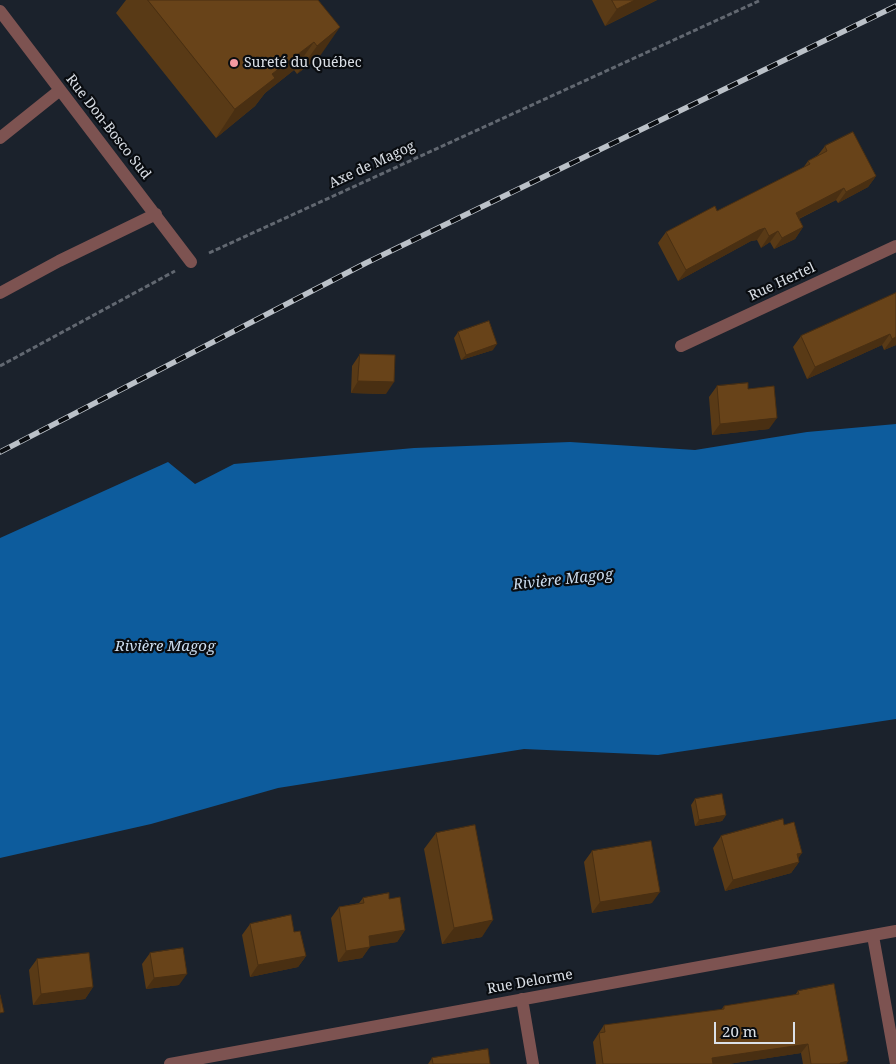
<!DOCTYPE html>
<html>
<head>
<meta charset="utf-8">
<style>
	body { margin:0 }
	#map { position:relative; width:896px; height:1064px; overflow:hidden; background:#1b222c; font-family:"Noto Serif",serif }
	canvas { display:block }
	.scale { position:absolute; left:714px; top:1022px; width:81px; height:22px; box-sizing:border-box; border:2px solid #dbe0e7; border-top:0; padding-left:6px; font-size:15px; line-height:18px; white-space:nowrap; color:#dbe0e7; -webkit-text-stroke:4px #090c10; paint-order:stroke }
</style>
</head>
<body>
<div id="map">
<canvas width="896" height="1064"></canvas>
<div class="scale">20 m</div>
</div>
<script>
const context = document.querySelector('canvas').getContext('2d');
context.lineJoin = 'round';
function fillPath(path, color) { context.fillStyle = color; context.fill(path, 'evenodd'); }
function trace(path, color, width, dash) { context.strokeStyle = color; context.lineWidth = width; context.lineCap = dash ? 'butt' : 'round'; context.setLineDash(dash || []); context.stroke(path); }
function write(font, color, halo, rows, align = 'center') {
  context.font = font + ' "Noto Serif",serif'; context.lineWidth = 4.5; context.setLineDash([]); context.textBaseline = 'middle'; context.strokeStyle = halo; context.fillStyle = color; for (const [text, x, y, turn = 0] of rows) {
    context.save(); context.translate(x, y); context.rotate((+turn || 0) * Math.PI / 180); context.textAlign = isNaN(turn) ? turn : align; if (halo) context.strokeText(text, 0, 0); context.fillText(text, 0, 0); context.restore();
  }
}
fillPath(new Path2D(`
	M 896,424 L 896,719 L 658,755 L 524,749 L 278,788 L 151,824 L 0,858 L 0,538 L 168,462 L 195,484 L 234,464 L 414,448 L 570,442 L 695,450 L 807,432 Z`), '#0d5c9d');
trace(new Path2D(`
	M 209,253 L 761,0
	M 0,366 L 175,271`), '#626871', 3, [5, 2.5]);
trace(new Path2D(`
	M 0,11 L 191,262
	M 0,138 L 60,90
	M 0,293 L 59,261 L 156,214
	M 681,346 L 896,246
	M 873,936 L 896,1064
	M 522,999 L 533,1064
	M 170,1064 L 896,931`), '#7d5351', 12);
const rail = new Path2D(`
	M 0,452 L 366,263 L 896,6`);
trace(rail, '#bbc1c8', 5.5);
trace(rail, '#090c10', 4, [11]);
fillPath(new Path2D(`
	M 126,0 L 318,0 L 320,56 L 297,74 L 294,70 L 265,93 L 255,106 L 216,138 L 116,13 Z
	M 592,0 L 657,0 L 605,26 Z
	M 825,146 L 876,176 L 868,187 L 838,203 L 836,200 L 799,219 L 803,227 L 795,239 L 774,249 L 770,242 L 761,248 L 757,240 L 751,241 L 678,281 L 658,243 L 666,232 L 717,211 L 803,168 L 808,161 L 818,155 Z
	M 896,293 L 896,345 L 884,350 L 882,345 L 807,379 L 793,347 L 801,336 Z
	M 458,332 L 493,350 L 461,360 L 454,338 Z
	M 360,354 L 386,394 L 351,393 L 352,366 Z
	M 717,386 L 769,429 L 712,435 L 709,397 Z
	M 695,799 L 726,815 L 722,821 L 695,826 L 691,805 Z
	M 784,825 L 799,862 L 791,873 L 725,891 L 713,848 L 721,836 Z
	M 436,833 L 482,937 L 442,944 L 424,849 Z
	M 592,851 L 652,903 L 592,913 L 584,862 Z
	M 363,898 L 389,899 L 405,930 L 397,942 L 370,946 L 362,958 L 338,962 L 331,918 L 339,907 L 359,903 Z
	M 250,924 L 306,956 L 298,967 L 250,977 L 242,935 Z
	M 150,953 L 179,985 L 146,989 L 142,964 Z
	M 37,959 L 93,987 L 85,999 L 33,1005 L 29,970 Z
	M 798,991 L 848,1061 L 846,1064 L 803,1064 L 801,1053 L 728,1064 L 596,1064 L 593,1042 L 604,1025 L 721,1010 L 724,1006 L 795,995 Z
	M 432,1058 L 490,1064 L 428,1064 Z`), '#593a16');
fillPath(new Path2D(`
	M 635,0 L 657,0 L 605,26 L 617,9 Z
	M 340,27 L 320,56 L 297,74 L 317,46 Z
	M 314,42 L 294,70 L 265,93 L 255,106 L 216,138 L 235,109 L 272,74 Z
	M 876,176 L 868,187 L 838,203 L 846,192 Z
	M 844,188 L 836,200 L 788,224 L 796,213 Z
	M 803,227 L 795,239 L 774,249 L 782,238 Z
	M 765,228 L 757,240 L 751,241 L 678,281 L 686,270 L 759,230 Z
	M 778,231 L 770,242 L 761,248 L 769,236 Z
	M 890,334 L 882,345 L 807,379 L 815,367 Z
	M 896,337 L 896,345 L 884,350 L 892,339 Z
	M 497,344 L 493,350 L 461,360 L 466,355 Z
	M 358,381 L 394,382 L 386,394 L 351,393 Z
	M 777,418 L 769,429 L 712,435 L 720,424 Z
	M 726,815 L 722,821 L 695,826 L 699,820 Z
	M 802,853 L 795,863 L 799,862 L 791,873 L 725,891 L 733,880 L 797,854 Z
	M 660,892 L 652,903 L 592,913 L 600,902 Z
	M 493,920 L 482,937 L 442,944 L 454,928 Z
	M 405,930 L 397,942 L 361,948 L 369,936 Z
	M 370,947 L 362,958 L 338,962 L 346,951 Z
	M 306,956 L 298,967 L 250,977 L 258,965 Z
	M 187,974 L 179,985 L 146,989 L 154,978 Z
	M 93,987 L 85,999 L 33,1005 L 41,994 Z
	M 808,1044 L 801,1053 L 728,1064 L 708,1064 L 712,1058 Z
	M 848,1061 L 846,1064 L 839,1064 L 840,1063 Z`), '#492f12');
const building = new Path2D(`
	M 148,0 L 318,0 L 340,27 L 317,46 L 314,42 L 272,74 L 275,78 L 235,109 Z
	M 612,0 L 635,0 L 617,9 Z
	M 853,132 L 876,176 L 846,192 L 844,188 L 796,213 L 803,227 L 782,238 L 778,231 L 769,236 L 765,228 L 759,230 L 686,270 L 666,232 L 715,206 L 717,211 L 810,164 L 808,161 L 827,151 L 825,146 Z
	M 896,293 L 896,337 L 892,339 L 890,334 L 815,367 L 801,336 Z
	M 489,321 L 497,344 L 466,355 L 458,332 Z
	M 360,354 L 395,355 L 394,382 L 358,381 Z
	M 748,383 L 748,389 L 774,386 L 777,418 L 720,424 L 717,386 Z
	M 722,794 L 726,815 L 699,820 L 695,799 Z
	M 783,819 L 784,825 L 794,822 L 802,853 L 797,854 L 799,862 L 733,880 L 721,836 Z
	M 475,825 L 493,920 L 454,928 L 436,833 Z
	M 651,841 L 660,892 L 600,902 L 592,851 Z
	M 389,893 L 389,899 L 400,897 L 405,930 L 369,936 L 370,947 L 346,951 L 339,907 L 364,903 L 363,898 Z
	M 291,915 L 294,932 L 300,931 L 306,956 L 258,965 L 250,924 Z
	M 183,948 L 187,974 L 154,978 L 150,953 Z
	M 89,953 L 93,987 L 41,994 L 37,959 Z
	M 834,984 L 848,1061 L 840,1063 L 840,1064 L 811,1064 L 808,1044 L 712,1058 L 713,1064 L 603,1064 L 599,1033 L 605,1032 L 604,1025 L 724,1009 L 724,1006 L 799,994 L 798,991 Z
	M 0,995 L 4,1012 L 0,1013 Z
	M 488,1049 L 490,1064 L 433,1064 L 432,1058 Z`);
fillPath(building, '#684319');
trace(building, '#492f12', 1);
for (const [x, y, r, color] of [
	[234,63,5,"#f49aa2"]
]) { const dot = new Path2D(); dot.arc(x, y, r, 0, 2 * Math.PI); context.fillStyle = color; context.fill(dot); trace(dot, '#090c10', 2); }
write('14px', '#dbe0e7', '#090c10', [
	["Sureté du Québec",244,63]
], 'left');
write('14px', '#dbe0e7', '#090c10', [
	["Rue Don-Bosco Sud",108,127,52],
	["Axe de Magog",372,165,-25],
	["Rue Hertel",782,282,-25],
	["Rue Delorme",530,982,-10]
]);
write('italic 15px', '#cddef0', '#090c10', [
	["Rivière Magog",563,580,-6],
	["Rivière Magog",165,647]
]);
</script>
</body>
</html>
